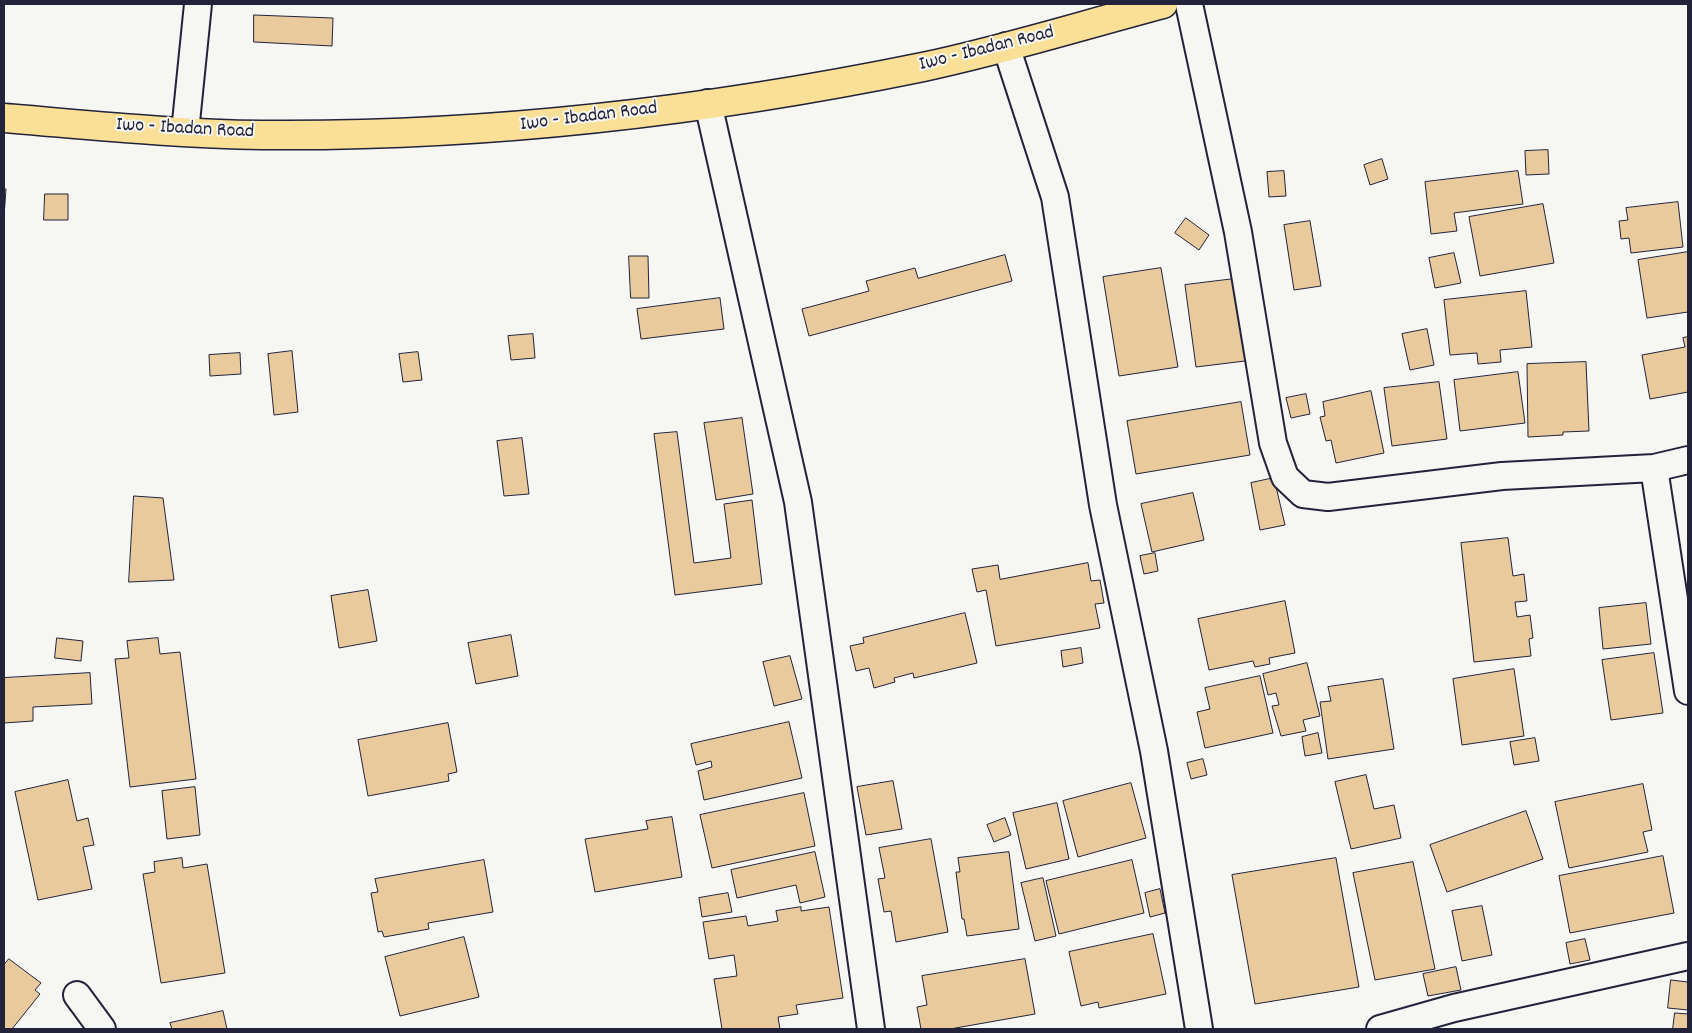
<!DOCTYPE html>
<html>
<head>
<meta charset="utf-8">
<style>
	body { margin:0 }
	#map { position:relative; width:1692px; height:1033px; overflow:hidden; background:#f6f6f2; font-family:Dekko,sans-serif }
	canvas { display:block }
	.frame { position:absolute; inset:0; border:5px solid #22223b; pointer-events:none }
</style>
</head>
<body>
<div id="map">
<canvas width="1692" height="1033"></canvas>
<div class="frame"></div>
</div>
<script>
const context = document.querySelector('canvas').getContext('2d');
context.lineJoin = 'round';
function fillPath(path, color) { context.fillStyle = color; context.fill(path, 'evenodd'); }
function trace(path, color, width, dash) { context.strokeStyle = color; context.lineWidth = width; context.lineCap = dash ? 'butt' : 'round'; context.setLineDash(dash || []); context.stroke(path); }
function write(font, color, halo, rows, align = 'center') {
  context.font = font + ' Dekko,sans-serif'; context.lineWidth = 4; context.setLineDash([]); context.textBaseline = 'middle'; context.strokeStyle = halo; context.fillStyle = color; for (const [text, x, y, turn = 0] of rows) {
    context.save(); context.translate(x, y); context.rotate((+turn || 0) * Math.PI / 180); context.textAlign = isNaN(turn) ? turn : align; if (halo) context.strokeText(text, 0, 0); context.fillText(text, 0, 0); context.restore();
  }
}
const building = new Path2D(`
	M 254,15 L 333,18 L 332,46 L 254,42 Z
	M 1548,150 L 1549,174 L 1526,175 L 1525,151 Z
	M 1382,159 L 1388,179 L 1370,185 L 1364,165 Z
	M 1284,171 L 1286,196 L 1269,197 L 1267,172 Z
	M 1518,171 L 1523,204 L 1454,213 L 1457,231 L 1431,234 L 1425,182 Z
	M 4,189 L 6,189 L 4,217 Z
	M 45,194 L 68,194 L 68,220 L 44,220 Z
	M 1678,202 L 1683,247 L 1631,253 L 1629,238 L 1621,239 L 1619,221 L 1628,220 L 1626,208 Z
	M 1543,204 L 1554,263 L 1480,276 L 1469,217 Z
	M 1186,218 L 1209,235 L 1199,250 L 1175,233 Z
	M 1310,221 L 1321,286 L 1294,290 L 1284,225 Z
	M 1688,252 L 1688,312 L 1647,318 L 1638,260 Z
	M 1454,253 L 1461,283 L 1435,288 L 1429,258 Z
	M 1005,255 L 1012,281 L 809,336 L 802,309 L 869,291 L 866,281 L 915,268 L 918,278 Z
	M 629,256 L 648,256 L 649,298 L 631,298 Z
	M 1161,268 L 1178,367 L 1119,376 L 1103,277 Z
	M 1234,279 L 1245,361 L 1196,367 L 1185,285 Z
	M 1526,291 L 1532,347 L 1500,350 L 1501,362 L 1478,364 L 1477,353 L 1450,355 L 1444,300 Z
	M 720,298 L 724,329 L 641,339 L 637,309 Z
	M 1427,329 L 1434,365 L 1410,370 L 1402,334 Z
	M 533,334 L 535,358 L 511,360 L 508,336 Z
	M 1688,337 L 1688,392 L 1650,399 L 1642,355 L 1685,347 L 1683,338 Z
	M 292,351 L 298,412 L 274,415 L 268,354 Z
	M 418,352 L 422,380 L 403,382 L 399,354 Z
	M 240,353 L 241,374 L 210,376 L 209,355 Z
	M 1586,362 L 1589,431 L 1563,432 L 1563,435 L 1528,437 L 1527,364 Z
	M 1518,372 L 1525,423 L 1460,431 L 1454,380 Z
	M 1439,382 L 1447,439 L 1392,446 L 1384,388 Z
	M 1371,391 L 1384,453 L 1336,463 L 1331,440 L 1326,441 L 1320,417 L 1325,416 L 1323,402 Z
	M 1306,394 L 1310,414 L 1291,418 L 1286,398 Z
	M 1241,402 L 1250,455 L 1136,474 L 1127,421 Z
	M 742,418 L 753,494 L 716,500 L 704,423 Z
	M 677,432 L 694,563 L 731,558 L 724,504 L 752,500 L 762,584 L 675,595 L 654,434 Z
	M 522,438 L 529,494 L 504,496 L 497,441 Z
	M 1274,478 L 1285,525 L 1260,530 L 1251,483 Z
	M 1193,493 L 1204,540 L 1152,552 L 1141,504 Z
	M 134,496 L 163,498 L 174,580 L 129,582 Z
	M 1508,538 L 1513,576 L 1524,574 L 1527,601 L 1515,602 L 1517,617 L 1530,615 L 1533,638 L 1529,639 L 1531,656 L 1474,662 L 1461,543 Z
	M 1155,553 L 1158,571 L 1144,574 L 1140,556 Z
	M 1088,563 L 1091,581 L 1100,580 L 1104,603 L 1095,604 L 1100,628 L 996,646 L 986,590 L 977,592 L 972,569 L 998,565 L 1000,579 Z
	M 368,590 L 377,641 L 339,648 L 331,596 Z
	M 1285,601 L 1295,653 L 1269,658 L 1270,664 L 1255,667 L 1253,661 L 1209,670 L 1198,619 Z
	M 1646,603 L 1651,644 L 1603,649 L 1599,608 Z
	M 965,613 L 977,663 L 914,678 L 913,673 L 894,678 L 895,682 L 874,688 L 869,668 L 856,671 L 850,646 L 864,643 L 863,638 Z
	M 511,635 L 518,676 L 476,684 L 468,643 Z
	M 57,638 L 83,641 L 81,661 L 55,658 Z
	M 158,638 L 160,654 L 180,652 L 196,779 L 130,787 L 115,659 L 129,658 L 127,641 Z
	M 1081,648 L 1083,663 L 1063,667 L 1061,651 Z
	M 1654,653 L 1663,713 L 1611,720 L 1602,660 Z
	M 790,656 L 802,699 L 774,706 L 763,662 Z
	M 1307,663 L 1320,716 L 1303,720 L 1306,731 L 1281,736 L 1272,706 L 1279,705 L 1276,693 L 1268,695 L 1263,674 Z
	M 1514,669 L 1524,736 L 1462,745 L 1453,679 Z
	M 90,673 L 92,704 L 33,707 L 33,721 L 4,723 L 4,678 Z
	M 1260,676 L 1273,733 L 1205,748 L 1197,712 L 1210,709 L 1205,688 Z
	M 1383,679 L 1394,749 L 1328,759 L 1320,702 L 1331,701 L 1328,687 Z
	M 789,722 L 802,778 L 704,800 L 698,771 L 712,767 L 711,761 L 696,765 L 691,744 Z
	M 448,723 L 457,772 L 448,774 L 449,781 L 368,796 L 358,740 Z
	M 1318,733 L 1322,753 L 1305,756 L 1302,737 Z
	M 1535,738 L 1539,761 L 1514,765 L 1510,742 Z
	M 1203,759 L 1207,775 L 1191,779 L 1187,763 Z
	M 1366,775 L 1374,809 L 1394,805 L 1401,838 L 1351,849 L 1335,782 Z
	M 68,780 L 77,821 L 88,818 L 94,845 L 83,847 L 92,889 L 38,900 L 15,792 Z
	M 893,781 L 902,829 L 866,835 L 857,787 Z
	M 1131,783 L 1146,838 L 1078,857 L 1063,801 Z
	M 1643,784 L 1652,830 L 1643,832 L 1648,852 L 1569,868 L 1555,802 Z
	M 195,787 L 200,835 L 167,839 L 162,791 Z
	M 804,793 L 815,846 L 712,868 L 700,815 Z
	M 1057,803 L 1069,859 L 1026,869 L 1013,813 Z
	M 1526,811 L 1543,859 L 1447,892 L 1430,845 Z
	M 672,817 L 682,877 L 595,892 L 585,839 L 648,829 L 646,821 Z
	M 1005,818 L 1011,835 L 994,842 L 987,825 Z
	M 931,839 L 948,932 L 896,942 L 891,911 L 884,912 L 878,879 L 885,878 L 879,848 Z
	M 815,852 L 825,897 L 800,903 L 796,885 L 737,898 L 731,870 Z
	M 1009,852 L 1019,929 L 967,936 L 964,919 L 962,919 L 956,872 L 960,872 L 958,858 Z
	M 1663,856 L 1674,913 L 1570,933 L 1559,876 Z
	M 182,858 L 183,868 L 207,864 L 225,973 L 161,983 L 143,874 L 155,872 L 154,862 Z
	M 1336,858 L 1359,987 L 1255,1004 L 1232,875 Z
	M 484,860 L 493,912 L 428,923 L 429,929 L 384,937 L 382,931 L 378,932 L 371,893 L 378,892 L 375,879 Z
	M 1132,860 L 1144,913 L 1059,934 L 1046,881 Z
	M 1413,862 L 1435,969 L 1375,980 L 1353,873 Z
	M 1043,878 L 1056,936 L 1035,941 L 1021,883 Z
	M 1160,889 L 1165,913 L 1150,917 L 1145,893 Z
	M 728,893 L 732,912 L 702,917 L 699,898 Z
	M 1482,906 L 1492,955 L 1462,961 L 1452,911 Z
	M 801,907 L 801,911 L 829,907 L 843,998 L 796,1005 L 798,1014 L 778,1017 L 780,1029 L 722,1029 L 714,979 L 737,976 L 734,955 L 709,959 L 703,922 L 746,916 L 748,926 L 778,921 L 776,911 Z
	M 1153,934 L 1166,994 L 1099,1008 L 1098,1002 L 1081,1006 L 1069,952 Z
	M 464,937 L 479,997 L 400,1016 L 385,957 Z
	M 1585,939 L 1590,960 L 1570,964 L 1566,943 Z
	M 9,959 L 41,983 L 35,990 L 40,994 L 12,1029 L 4,1029 L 4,965 Z
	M 1025,959 L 1035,1014 L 950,1029 L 921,1029 L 917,1007 L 927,1005 L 922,976 Z
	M 1456,967 L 1461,990 L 1428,996 L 1423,974 Z
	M 1671,980 L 1688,982 L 1688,1010 L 1668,1008 Z
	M 223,1011 L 227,1029 L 172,1029 L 170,1023 Z
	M 1675,1013 L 1688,1014 L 1688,1029 L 1673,1029 Z`);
fillPath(building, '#e9ca9c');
trace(building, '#22223b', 1);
const minor = new Path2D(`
	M 1189,4 L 1238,232 L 1273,443 L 1285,477 L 1303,494 L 1328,497 L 1502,476 L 1654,468 L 1688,460
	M 1006,46 L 1055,197 L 1103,505 L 1154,751 L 1199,1029
	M 708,103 L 798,502 L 871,1029
	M 185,132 L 198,4
	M 1654,468 L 1688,691
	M 77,995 L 102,1029
	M 1380,1029 L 1454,1008 L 1688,956`);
const primary = new Path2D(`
	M 4,118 C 90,125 176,134 262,135 C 483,137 708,111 923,67 C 1004,50 1083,25 1163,4`);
trace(minor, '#22223b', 30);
trace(primary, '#22223b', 31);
trace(minor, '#f6f6f2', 26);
trace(primary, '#f9e096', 28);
write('20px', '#22223b', '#f6f6f2', [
	["Iwo - Ibadan Road",987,50,-14],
	["Iwo - Ibadan Road",589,118,-7],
	["Iwo - Ibadan Road",185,130,3]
]);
</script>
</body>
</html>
